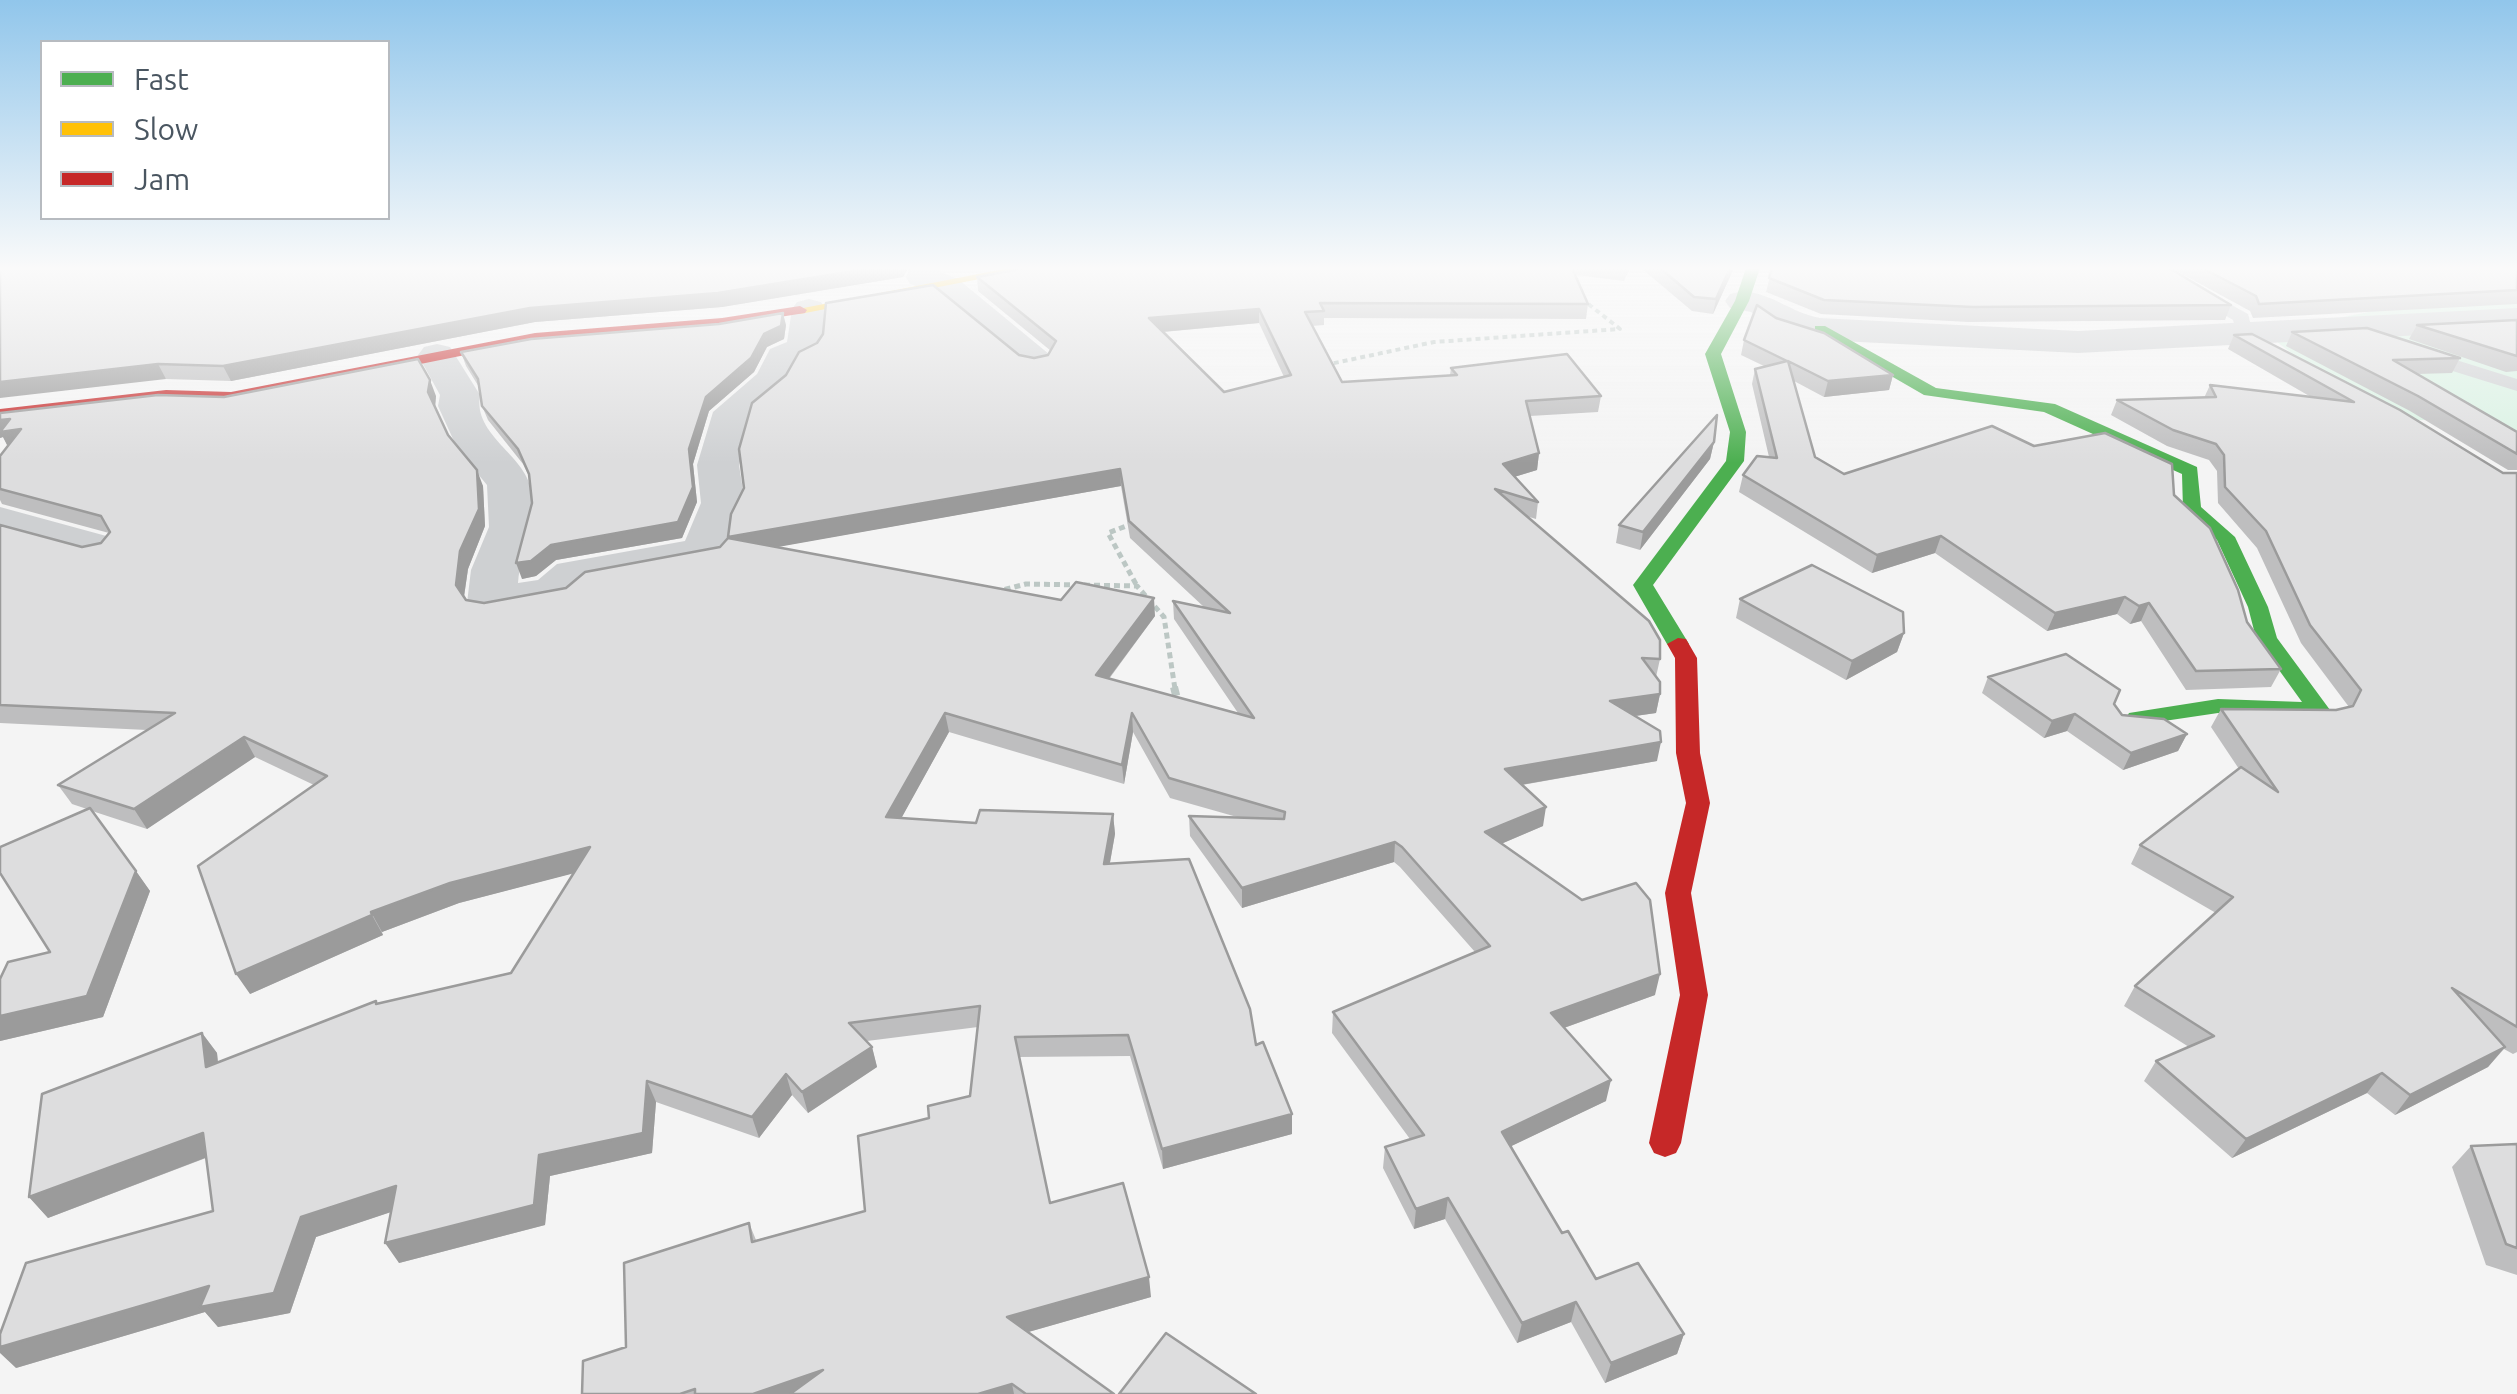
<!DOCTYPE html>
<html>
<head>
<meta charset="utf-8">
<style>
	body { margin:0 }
	#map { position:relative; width:2517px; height:1394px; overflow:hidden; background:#f4f4f4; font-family:Ubuntu,sans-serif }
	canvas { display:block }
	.legend { position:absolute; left:40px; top:40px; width:350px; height:180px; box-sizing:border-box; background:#fff; border:2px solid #b7bbc0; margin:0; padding:12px 18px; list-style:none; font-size:30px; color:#4a5661 }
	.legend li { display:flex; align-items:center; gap:20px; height:50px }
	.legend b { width:50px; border:2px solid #b7bbc0 }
</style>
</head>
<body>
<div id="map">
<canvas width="2517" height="1394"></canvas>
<ul class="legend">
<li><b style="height:12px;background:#4caf50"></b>Fast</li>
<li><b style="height:12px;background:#ffc107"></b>Slow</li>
<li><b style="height:12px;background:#c62828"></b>Jam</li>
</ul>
</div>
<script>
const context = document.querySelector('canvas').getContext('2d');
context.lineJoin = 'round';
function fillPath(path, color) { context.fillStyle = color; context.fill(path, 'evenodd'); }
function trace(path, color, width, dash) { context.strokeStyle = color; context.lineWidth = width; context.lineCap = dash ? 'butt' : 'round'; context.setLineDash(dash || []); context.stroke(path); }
fillPath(new Path2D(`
	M 2517,302 L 2517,440 L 2474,417 L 2406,421 L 2300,360 L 2266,333 L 2373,311 Z`), '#d9f2e3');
trace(new Path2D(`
	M 1325,365 L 1434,342 L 1620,329 L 1582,299`), '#bcc7c4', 4, [5, 4]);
trace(new Path2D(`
	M 1134,523 L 1108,533 L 1137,586
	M 995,592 L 1026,584 L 1137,586 L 1164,617 L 1175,689`), '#bcc7c4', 5, [6, 4]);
trace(new Path2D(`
	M 1174,687 L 1178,703`), '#bcc7c4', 8, [9, 6]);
fillPath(new Path2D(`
	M 2146,268 L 2165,268 L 2248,314 L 2253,333 L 2274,347 L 2265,352 L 2238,340 L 2233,320 Z
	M 2421,349 L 2517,379 L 2517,391 L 2414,359 L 2414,351 Z`), '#ced0d2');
fillPath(new Path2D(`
	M 910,268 L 942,268 L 940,272 L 958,279 L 1055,359 L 1049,367 L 1036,370 L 1023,367 L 934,293 L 910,284 L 906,277 Z
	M 1742,291 C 1775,294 1789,312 1820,318 L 2078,331 L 2517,308 L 2517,330 L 2078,353 L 1820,340 L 1773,329 L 1751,312 L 1730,308 L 1725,301 L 1730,294 Z
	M 809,299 L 821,302 L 826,309 L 822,348 L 817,356 L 799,364 L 787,388 L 752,417 L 739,465 L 745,503 L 732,530 L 731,551 L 724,561 L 589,586 L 571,602 L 554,607 L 492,618 L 474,614 L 467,603 L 471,570 L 489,527 L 487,485 L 458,450 L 438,406 L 440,395 L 418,355 L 424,347 L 437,344 L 450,347 L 480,395 C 473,436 525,454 531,490 C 540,534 521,545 518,583 L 538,580 L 557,564 L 685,541 L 701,503 L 697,465 L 713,412 L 757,374 L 770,349 L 787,342 L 792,309 L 797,302 Z
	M 0,507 L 110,537 L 117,547 L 110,557 L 93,561 L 0,535 Z`), '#ced0d2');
fillPath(new Path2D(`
	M 1746,268 L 1760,268 L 1749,301 L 1721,354 L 1746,432 L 1744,461 L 1653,585 L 1689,644 L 1678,650 L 1667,644 L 1633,585 L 1726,461 L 1730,432 L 1705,354 L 1735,301 Z
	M 1815,326 L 1825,326 L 1936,388 L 2055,404 L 2197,467 L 2201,507 L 2235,537 L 2268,607 L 2277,638 L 2330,710 L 2327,715 L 2218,713 L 2137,725 L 2129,723 L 2126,718 L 2129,713 L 2218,699 L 2302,702 L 2256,638 L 2248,607 L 2217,540 L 2183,509 L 2182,474 L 2044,412 L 1924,395 L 1815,332 Z`), '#4caf50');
fillPath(new Path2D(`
	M 1009,268 L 1036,268 L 800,314 L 793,310 Z`), '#ffc107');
fillPath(new Path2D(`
	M 800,306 L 807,310 L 805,313 L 722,326 L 535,341 L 231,402 L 166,400 L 0,419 L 0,409 L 166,390 L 231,392 L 535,333 L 722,318 Z
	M 1678,638 L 1686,639 L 1697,658 L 1700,753 L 1710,803 L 1691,893 L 1708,995 L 1681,1143 L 1676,1153 L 1665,1157 L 1654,1153 L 1649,1143 L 1680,995 L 1665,893 L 1686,803 L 1676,753 L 1675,658 L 1667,644 Z`), '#c62828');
fillPath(new Path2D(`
	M 0,268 L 908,268 L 903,277 L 722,307 L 535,322 L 231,381 L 166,379 Z
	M 1025,268 L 1630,268 L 1624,281 L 1576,275 L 1588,304 L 1586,319 L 1324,318 L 1324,325 L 1312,326 L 1342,382 L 1450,375 L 1451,368 L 1601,396 L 1598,412 L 1530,416 L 1539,453 L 1537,470 L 1514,477 L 1538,502 L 1536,519 L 1526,516 L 1660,659 L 1656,677 L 1660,694 L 1656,713 L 1635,716 L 1657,761 L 1522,785 L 1543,826 L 1501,844 L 1655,995 L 1564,1028 L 1606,1101 L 1511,1146 L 1562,1233 L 1596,1279 L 1684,1334 L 1677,1354 L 1605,1383 L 1571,1322 L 1517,1343 L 1445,1219 L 1414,1229 L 1383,1168 L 1385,1147 L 1410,1139 L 1332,1033 L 1333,1012 L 1475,952 L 1400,867 L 1394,862 L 1242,908 L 1190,836 L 1189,816 L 1237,817 L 1170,798 L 1133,732 L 1124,784 L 949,732 L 901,818 L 976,823 L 1113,814 L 1115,834 L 1110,863 L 1256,1045 L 1292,1134 L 1163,1169 L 1130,1056 L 1019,1057 L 1050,1203 L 1151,1297 L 1028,1332 L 1114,1394 L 582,1394 L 626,1347 L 749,1223 L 756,1240 L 865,1211 L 929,1118 L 970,1096 L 978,1027 L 867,1041 L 872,1047 L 877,1067 L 808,1113 L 792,1095 L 759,1138 L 656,1102 L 652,1153 L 550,1176 L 545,1225 L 399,1263 L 391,1212 L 316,1237 L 290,1313 L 218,1327 L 205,1312 L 16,1368 L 213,1211 L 206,1158 L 48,1218 L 29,1197 L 202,1033 L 217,1053 L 218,1062 L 377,1004 L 511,973 L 573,873 L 459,903 L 382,932 L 383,935 L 250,994 L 314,785 L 255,757 L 147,829 L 92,811 L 150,891 L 103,1017 L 0,1041 L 0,979 L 50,952 L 87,809 L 72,804 L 58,785 L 147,730 L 0,723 L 0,525 L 82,547 L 101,543 L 109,533 L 2,504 L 0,500 L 0,456 L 8,446 L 3,437 L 0,438 L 0,413 L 224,397 L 436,396 L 435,406 L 448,435 L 483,486 L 485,526 L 468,569 L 464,597 L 466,600 L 484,603 L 566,588 L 720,547 L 1019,355 L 1034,358 L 1048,355 L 1051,351 L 978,291 L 977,277 ZM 1259,323 L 1284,377 L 1224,392 L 1163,332 ZM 1121,486 L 1130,538 L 1205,608 L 1173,601 L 1174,619 L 1238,713 L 1109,679 L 1155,616 L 1061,600 L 775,547 Z
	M 1641,268 L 1734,268 L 1713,314 L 1692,311 Z
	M 1772,268 L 2231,305 L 2225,320 L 1968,322 L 1821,314 L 1766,292 Z
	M 2171,268 L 2517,268 L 2517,304 L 2253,318 L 2250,311 Z
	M 1776,318 L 1893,375 L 1889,390 L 1824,397 L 1794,381 L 1815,457 L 1844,474 L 2034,446 L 2174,495 L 2247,622 L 2281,669 L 2271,687 L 2186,690 L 2141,621 L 2130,624 L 2117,614 L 2047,631 L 1935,553 L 1872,573 L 1739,492 L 1743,475 L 1769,457 L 1752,384 L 1755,369 L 1764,366 L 1741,355 L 1744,340 Z
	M 2517,320 L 2517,371 L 2506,372 L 2409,339 L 2417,325 Z
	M 786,325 L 784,339 L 767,347 L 754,372 L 709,411 L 693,464 L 697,502 L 682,538 L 556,560 L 536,576 L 522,579 L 532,503 L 530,478 L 523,464 L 488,420 L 482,406 L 479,387 L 466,366 L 461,352 Z
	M 2292,332 L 2460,358 L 2452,373 L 2417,374 L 2517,432 L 2517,470 L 2508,470 L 2410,411 L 2286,346 Z
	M 2234,335 L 2503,473 L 2517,473 L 2517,1052 L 2513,1054 L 2504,1049 L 2488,1067 L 2395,1115 L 2367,1093 L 2232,1158 L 2144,1081 L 2156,1061 L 2189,1047 L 2124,1006 L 2135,986 L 2216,913 L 2131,864 L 2140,845 L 2239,769 L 2211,727 L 2221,709 L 2336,710 L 2349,707 L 2301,643 L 2257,548 L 2218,503 L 2217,471 L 2209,460 L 2167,446 L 2111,415 L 2117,400 L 2204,398 L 2210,385 L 2311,397 L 2228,349 Z
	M 1714,442 L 1710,459 L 1640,550 L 1616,543 L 1619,525 Z
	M 1740,599 L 1904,633 L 1897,652 L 1846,680 L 1736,618 Z
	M 1988,677 L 2114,704 L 2122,715 L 2187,734 L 2178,751 L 2123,770 L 2067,731 L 2044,738 L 1982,693 Z
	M 2517,1144 L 2517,1275 L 2486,1265 L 2452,1167 L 2471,1146 Z`), '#bebebf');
fillPath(new Path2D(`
	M 872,268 L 908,268 L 903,277 L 722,307 L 535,322 L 231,381 L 223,366 L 530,308 Z
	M 1730,268 L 1734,268 L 1713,314 L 1716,299 Z
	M 1259,309 L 1259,323 L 1150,333 L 1149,318 Z
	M 783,313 L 786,325 L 784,339 L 767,347 L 754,372 L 709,411 L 693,464 L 697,502 L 682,538 L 556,560 L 536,576 L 522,579 L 516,563 L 551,545 L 706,397 Z
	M 158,364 L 166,379 L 0,398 L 0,382 Z
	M 1893,375 L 1889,390 L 1824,397 L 1828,381 Z
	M 430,380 L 436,396 L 435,408 L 428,392 Z
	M 10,419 L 21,429 L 9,449 L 3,437 L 0,438 L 0,420 Z
	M 1714,442 L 1710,459 L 1640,550 L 1643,532 Z
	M 1539,453 L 1537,470 L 1501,481 L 1503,464 Z
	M 1120,469 L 1121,486 L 733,555 L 728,537 Z
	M 477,470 L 483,486 L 485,526 L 468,569 L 463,603 L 456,585 L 460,551 Z
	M 1941,536 L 1935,553 L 1872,573 L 1877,555 Z
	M 2125,597 L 2117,614 L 2047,631 L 2055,613 Z
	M 1154,598 L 1155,616 L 1097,694 L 1096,675 Z
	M 2149,603 L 2141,621 L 2130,624 L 2139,606 Z
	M 1904,633 L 1897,652 L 1846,680 L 1852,661 Z
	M 1660,694 L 1656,713 L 1607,720 L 1610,701 Z
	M 945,713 L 949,732 L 891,837 L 886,817 Z
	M 1132,713 L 1133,732 L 1124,784 L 1122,765 Z
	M 2075,714 L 2067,731 L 2044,738 L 2052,721 Z
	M 2187,734 L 2178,751 L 2123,770 L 2131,753 Z
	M 244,737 L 255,757 L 147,829 L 134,809 Z
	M 1661,742 L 1657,761 L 1503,788 L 1505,769 Z
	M 1546,807 L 1543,826 L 1482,852 L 1485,832 Z
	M 1113,814 L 1115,834 L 1106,884 L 1104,864 Z
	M 1395,842 L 1394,862 L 1242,908 L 1242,888 Z
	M 590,847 L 598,867 L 459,903 L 382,932 L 371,912 L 450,883 Z
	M 136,871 L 150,891 L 103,1017 L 0,1041 L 0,1016 Z
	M 372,915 L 383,935 L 250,994 L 236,974 Z
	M 1660,974 L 1655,995 L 1547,1034 L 1551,1013 Z
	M 202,1033 L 217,1053 L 220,1087 L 206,1067 Z
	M 872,1047 L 877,1067 L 808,1113 L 802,1092 Z
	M 2505,1047 L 2488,1067 L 2395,1115 L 2410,1095 Z
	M 2382,1073 L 2367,1093 L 2232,1158 L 2246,1139 Z
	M 786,1074 L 792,1095 L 759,1138 L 752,1117 Z
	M 1611,1080 L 1606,1101 L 1499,1152 L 1502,1132 Z
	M 647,1081 L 656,1102 L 652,1153 L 550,1176 L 545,1225 L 399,1263 L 385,1243 L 539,1155 Z
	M 1292,1114 L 1292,1134 L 1163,1169 L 1162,1149 Z
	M 203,1133 L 218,1153 L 48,1218 L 29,1197 Z
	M 396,1186 L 409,1206 L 316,1237 L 290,1313 L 218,1327 L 205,1312 L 16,1368 L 0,1353 L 0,1347 L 301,1217 Z
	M 1448,1198 L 1445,1219 L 1414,1229 L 1416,1209 Z
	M 1149,1277 L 1151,1297 L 1011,1337 L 1007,1317 Z
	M 1576,1302 L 1571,1322 L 1517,1343 L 1522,1323 Z
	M 1684,1334 L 1677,1354 L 1605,1383 L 1611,1363 Z
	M 823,1370 L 817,1394 L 753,1394 Z
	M 1012,1384 L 1014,1394 L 978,1394 Z`), '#9b9b9b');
const building = new Path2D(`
	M 0,268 L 872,268 L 718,293 L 530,308 L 223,366 L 158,364 L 0,382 Z
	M 1025,268 L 1572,268 L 1588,304 L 1320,303 L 1324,311 L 1305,312 L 1342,382 L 1457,375 L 1451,368 L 1567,354 L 1601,396 L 1526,401 L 1539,453 L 1503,464 L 1538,502 L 1495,489 L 1649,621 L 1660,640 L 1660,659 L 1642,658 L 1660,682 L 1660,694 L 1610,701 L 1660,731 L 1661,742 L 1505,769 L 1546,807 L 1485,832 L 1582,900 L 1636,883 L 1650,900 L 1660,974 L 1551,1013 L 1611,1080 L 1502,1132 L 1562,1233 L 1568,1231 L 1596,1279 L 1638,1263 L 1684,1334 L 1611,1363 L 1576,1302 L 1522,1323 L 1448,1198 L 1416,1209 L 1385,1147 L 1424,1135 L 1333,1012 L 1490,946 L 1402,847 L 1395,842 L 1242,888 L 1189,816 L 1284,819 L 1285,812 L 1169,778 L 1132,713 L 1122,765 L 945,713 L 886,817 L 976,823 L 980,810 L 1113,814 L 1104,864 L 1189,859 L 1250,1009 L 1256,1045 L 1263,1042 L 1292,1114 L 1162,1149 L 1128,1035 L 1015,1037 L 1050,1203 L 1123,1183 L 1149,1277 L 1007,1317 L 1114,1394 L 1026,1394 L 1012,1384 L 978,1394 L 790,1394 L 823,1370 L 753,1394 L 695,1394 L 695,1389 L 680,1394 L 582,1394 L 583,1361 L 626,1347 L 624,1263 L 749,1223 L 752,1242 L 865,1211 L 858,1136 L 929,1118 L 928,1106 L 970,1096 L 980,1006 L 849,1023 L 872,1047 L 802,1092 L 786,1074 L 752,1117 L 647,1081 L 643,1133 L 539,1155 L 534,1205 L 385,1243 L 396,1186 L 301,1217 L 274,1293 L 200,1307 L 209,1286 L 0,1347 L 0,1334 L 26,1263 L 213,1211 L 203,1133 L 29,1197 L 42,1094 L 202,1033 L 206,1067 L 376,1001 L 376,1004 L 511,973 L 590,847 L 450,883 L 371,912 L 372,915 L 236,974 L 198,866 L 327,776 L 244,737 L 134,809 L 58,785 L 175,713 L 0,705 L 0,525 L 82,547 L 101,543 L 110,532 L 101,516 L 0,489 L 0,456 L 21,429 L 0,432 L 10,419 L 0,420 L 0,413 L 158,395 L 224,397 L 418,359 L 430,380 L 428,392 L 448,435 L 477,470 L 479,509 L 460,551 L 456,585 L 466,600 L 484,603 L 566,588 L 585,572 L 720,547 L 728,538 L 1061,600 L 1076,582 L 1154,598 L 1096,675 L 1254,718 L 1173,601 L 1230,613 L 1129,521 L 1120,469 L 728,537 L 731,514 L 744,488 L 739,449 L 752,403 L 786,375 L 799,352 L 817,343 L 823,334 L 826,303 L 933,285 L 1019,355 L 1034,358 L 1048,355 L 1056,341 L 977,277 ZM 1259,309 L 1291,375 L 1224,392 L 1149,318 Z
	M 1660,268 L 1730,268 L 1716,299 L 1694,297 Z
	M 1772,268 L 2169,268 L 2231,305 L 1973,307 L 1824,300 L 1769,278 Z
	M 2202,268 L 2517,268 L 2517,290 L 2259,304 L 2256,296 Z
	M 1757,305 L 1776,318 L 1824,333 L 1893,375 L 1828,381 L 1788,361 L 1815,457 L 1844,474 L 1992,426 L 2034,446 L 2105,433 L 2172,464 L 2174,495 L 2210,528 L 2238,590 L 2247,622 L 2281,669 L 2196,671 L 2149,603 L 2139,606 L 2125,597 L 2055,613 L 1941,536 L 1877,555 L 1743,475 L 1757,456 L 1777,458 L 1755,369 L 1787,361 L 1744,340 Z
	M 783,313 L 781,326 L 764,334 L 751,358 L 706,397 L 689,449 L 693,487 L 678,522 L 551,545 L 531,561 L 516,563 L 532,503 L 529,474 L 518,449 L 482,406 L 478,379 L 461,352 L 531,339 L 719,324 Z
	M 2517,320 L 2517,356 L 2417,325 Z
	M 2367,328 L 2460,358 L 2393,360 L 2517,432 L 2517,454 L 2418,396 L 2292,332 Z
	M 2252,334 L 2400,410 L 2503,473 L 2517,473 L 2517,1027 L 2452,988 L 2505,1047 L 2410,1095 L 2382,1073 L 2246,1139 L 2156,1061 L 2214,1036 L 2135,986 L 2233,897 L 2140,845 L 2241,767 L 2278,792 L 2221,709 L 2336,710 L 2353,706 L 2361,690 L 2310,625 L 2266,531 L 2225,487 L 2224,455 L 2216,444 L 2173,430 L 2117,400 L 2216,397 L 2210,385 L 2354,402 L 2234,335 Z
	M 1717,415 L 1714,442 L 1643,532 L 1619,525 Z
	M 1812,565 L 1903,612 L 1904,633 L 1852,661 L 1740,599 Z
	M 2066,654 L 2120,690 L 2114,704 L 2122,715 L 2164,719 L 2187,734 L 2131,753 L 2075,714 L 2052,721 L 1988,677 Z
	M 90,808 L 136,871 L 87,996 L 0,1016 L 0,979 L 8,962 L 50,952 L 0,873 L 0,847 Z
	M 2517,1144 L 2517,1248 L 2506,1244 L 2471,1146 Z
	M 1166,1333 L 1256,1394 L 1119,1394 Z`);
fillPath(building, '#ddddde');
trace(building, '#9b9b9b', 2.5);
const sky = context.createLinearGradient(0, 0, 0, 463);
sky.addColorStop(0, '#91c6eb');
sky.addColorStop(0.58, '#fafafa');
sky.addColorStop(1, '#fafafa00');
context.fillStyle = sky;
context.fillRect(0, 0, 2517, 463);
</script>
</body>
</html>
